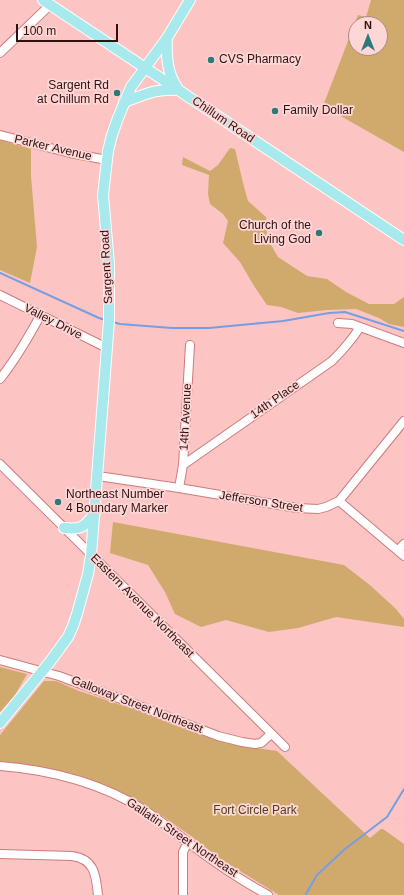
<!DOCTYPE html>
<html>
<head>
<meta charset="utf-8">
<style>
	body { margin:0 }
	#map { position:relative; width:404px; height:895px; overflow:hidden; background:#fcc4c3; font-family:Helvetica,sans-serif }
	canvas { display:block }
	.north { position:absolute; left:348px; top:16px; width:40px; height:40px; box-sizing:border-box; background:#fdd7d6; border:1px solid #ab8788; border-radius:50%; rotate:0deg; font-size:11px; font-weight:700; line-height:16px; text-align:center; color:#311012 }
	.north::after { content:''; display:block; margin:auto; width:14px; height:18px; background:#2e787b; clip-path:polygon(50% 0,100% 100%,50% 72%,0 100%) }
	.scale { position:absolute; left:16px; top:24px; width:102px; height:18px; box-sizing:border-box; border:2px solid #311012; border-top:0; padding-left:5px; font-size:12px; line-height:14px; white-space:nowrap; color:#311012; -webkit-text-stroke:3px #fdd7d6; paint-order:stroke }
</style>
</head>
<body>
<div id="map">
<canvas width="404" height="895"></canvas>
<div class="north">N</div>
<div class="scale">100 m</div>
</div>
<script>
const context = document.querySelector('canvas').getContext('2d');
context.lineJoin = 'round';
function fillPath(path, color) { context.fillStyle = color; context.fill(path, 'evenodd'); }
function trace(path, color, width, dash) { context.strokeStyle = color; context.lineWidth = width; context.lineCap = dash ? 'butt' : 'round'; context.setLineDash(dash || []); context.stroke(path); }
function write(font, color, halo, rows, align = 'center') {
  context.font = font + ' Helvetica,sans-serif'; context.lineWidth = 3.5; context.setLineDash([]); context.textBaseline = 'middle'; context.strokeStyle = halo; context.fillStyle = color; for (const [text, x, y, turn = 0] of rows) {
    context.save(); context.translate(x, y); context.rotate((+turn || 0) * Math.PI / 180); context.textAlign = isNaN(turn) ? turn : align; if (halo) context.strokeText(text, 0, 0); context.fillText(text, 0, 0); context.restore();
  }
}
fillPath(new Path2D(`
	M 371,0 L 404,0 L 404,152 L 323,106 L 358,15 L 366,17 ZM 356,24 L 380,24 L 380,48 L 356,48 Z
	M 0,140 L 31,149 L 31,176 L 37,247 L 30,283 L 0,270 Z
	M 230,148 L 235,149 L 243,183 L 248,201 L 266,217 L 267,238 L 278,257 L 307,276 L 327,279 L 346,292 L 369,304 L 394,304 L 404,297 L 404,327 L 389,324 L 379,318 L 356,309 L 327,310 L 298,313 L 281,307 L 267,305 L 254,286 L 240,262 L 223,243 L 228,221 L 223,214 L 210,204 L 208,194 L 209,175 L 182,165 L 183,157 L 210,171 L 218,165 Z
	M 113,522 L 344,565 L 371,586 L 396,609 L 404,619 L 404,627 L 336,617 L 298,628 L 269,632 L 226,620 L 201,627 L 175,614 L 165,592 L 148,565 L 110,553 Z
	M 0,667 L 27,674 L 15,695 L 0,712 Z
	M 44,681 L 56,681 L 79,691 L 130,708 L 187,730 L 216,740 L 248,747 L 277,751 L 370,838 L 381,829 L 383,829 L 404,844 L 404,895 L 279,895 L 219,858 L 191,836 L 161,815 L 130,797 L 78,775 L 29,766 L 0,762 L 0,735 Z`), '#d0aa6c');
trace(new Path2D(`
	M 0,273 L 99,318 L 105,320
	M 113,322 L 120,324 L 172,328 L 209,328 L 283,321 L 329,313 L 345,312 L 404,331
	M 306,894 L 317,875 L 345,849 L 387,817 L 404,789`), '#759fe2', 2);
const minor = new Path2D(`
	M 0,53 L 50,5
	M 0,135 L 70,153 L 107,160
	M 0,295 L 107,348
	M 338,323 L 352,324 L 404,343
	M 0,379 C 16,359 28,338 40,316
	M 0,464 L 285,747
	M 183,465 L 332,361 C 343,350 352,340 360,327
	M 98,476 L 179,488 L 297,508 L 318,509 L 326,507 L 339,501 L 404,421
	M 179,488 L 183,465 L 190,345
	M 339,501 L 404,556
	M 398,550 L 404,544
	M 0,660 L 59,676 L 129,702 L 218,736 L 242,742 L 255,744 L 261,743 L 271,734
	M 0,766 C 51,770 101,783 144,810 C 160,820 174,832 189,843 C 214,862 240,880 268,895
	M 0,854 L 72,856 C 95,859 96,876 98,895
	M 183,895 L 183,852 L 186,846 L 189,843`);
const major = new Path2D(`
	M 43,0 L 404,240
	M 167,38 C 166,56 167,74 178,89
	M 124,102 C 144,95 156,88 178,90
	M 64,528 C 82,530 84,527 95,513
	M 0,723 L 49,663 L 68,637 L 73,626 L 77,614 L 88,574 L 91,555 L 109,321 L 109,264 L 103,195 L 108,151 L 112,135 L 118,118 L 131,87 L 167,38 L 190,0`);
trace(minor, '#cf7a7b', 10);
trace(major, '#fff', 12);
trace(minor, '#fff', 8);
trace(major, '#a7e9ec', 10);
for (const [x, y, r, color] of [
	[211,60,4,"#2e787b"],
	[117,93,4,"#2e787b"],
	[275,111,4,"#2e787b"],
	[319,233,4,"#2e787b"],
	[58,502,4,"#2e787b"]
]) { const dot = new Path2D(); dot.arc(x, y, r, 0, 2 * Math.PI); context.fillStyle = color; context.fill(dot); trace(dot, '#fdd7d6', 1.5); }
write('12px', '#311012', '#fdd7d6', [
	["CVS Pharmacy",219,60],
	["Sargent Rd",109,86,"right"],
	["at Chillum Rd",109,100,"right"],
	["Family Dollar",283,111],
	["Church of the",311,226,"right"],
	["Living God",311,240,"right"],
	["Northeast Number",66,495],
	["4 Boundary Marker",66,509]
], 'left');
write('12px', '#311012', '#fdd7d6', [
	["Chillum Road",223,120,34],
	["Parker Avenue",53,148,13],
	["Sargent Road",107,267,-93],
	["Valley Drive",53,322,27],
	["14th Place",275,400,-35],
	["14th Avenue",186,417,-87],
	["Jefferson Street",261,502,9],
	["Eastern Avenue Northeast",142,606,45],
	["Galloway Street Northeast",137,705,21],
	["Gallatin Street Northeast",182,838,34]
]);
write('12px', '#4f3c1a', '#fdd7d6', [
	["Fort Circle Park",255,811]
]);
</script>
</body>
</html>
